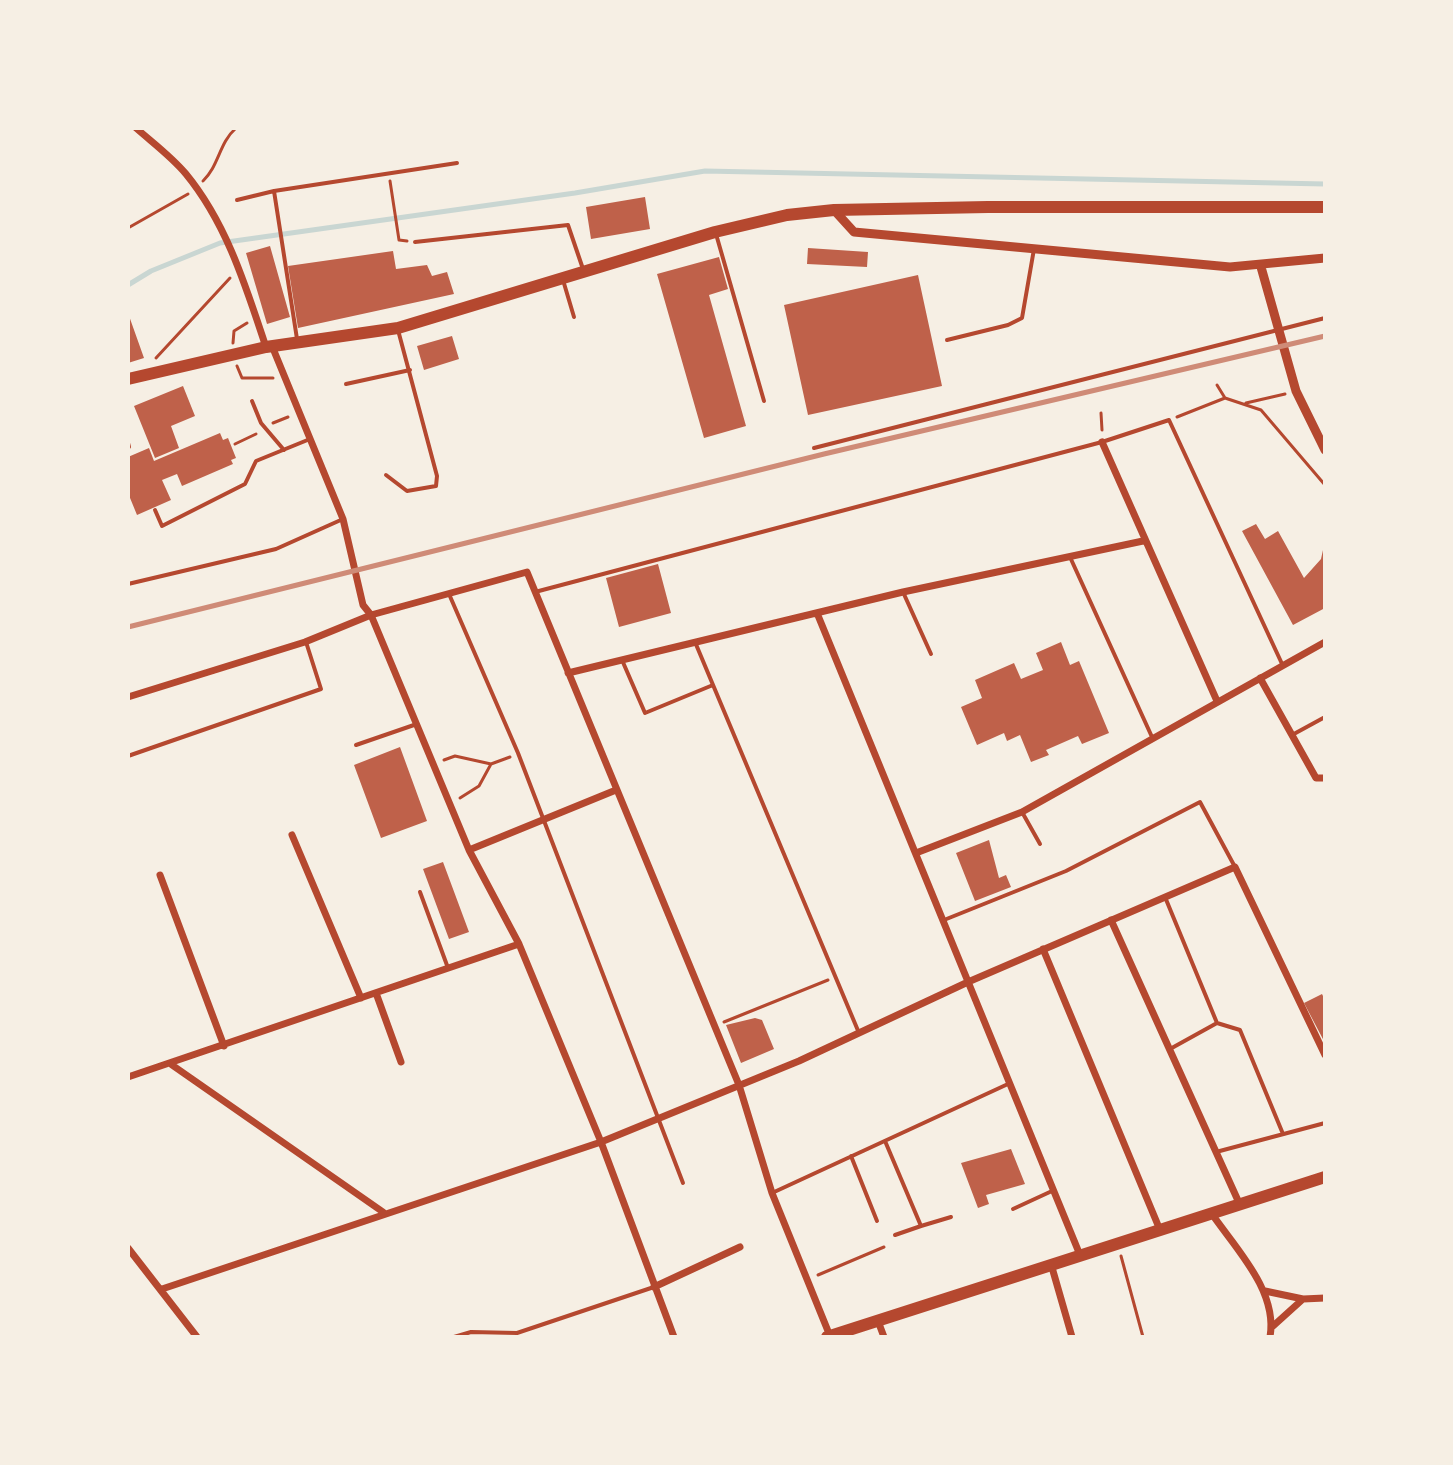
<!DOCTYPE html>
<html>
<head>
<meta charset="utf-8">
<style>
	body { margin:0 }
	#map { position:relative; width:1453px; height:1465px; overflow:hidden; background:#f6efe4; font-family:"DejaVu Sans",sans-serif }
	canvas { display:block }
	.frame { position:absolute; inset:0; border:130px solid #f6efe4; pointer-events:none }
</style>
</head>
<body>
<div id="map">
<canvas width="1453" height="1465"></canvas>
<div class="frame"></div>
</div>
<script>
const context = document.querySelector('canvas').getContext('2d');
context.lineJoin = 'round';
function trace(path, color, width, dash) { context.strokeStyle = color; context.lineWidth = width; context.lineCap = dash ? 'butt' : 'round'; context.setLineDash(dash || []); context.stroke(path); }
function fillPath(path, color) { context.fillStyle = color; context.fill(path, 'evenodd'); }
trace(new Path2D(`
	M 128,285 L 151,271 L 220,243 L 575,193 L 705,171 L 1325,184`), '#c9d6d2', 5);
fillPath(new Path2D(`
	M 645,197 L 650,229 L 591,239 L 586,207 Z
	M 270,246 L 290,317 L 267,324 L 246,253 Z
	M 808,248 L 868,252 L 867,267 L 807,264 Z
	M 393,251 L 396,269 L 427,265 L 432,276 L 447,272 L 454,294 L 298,328 L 288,266 Z
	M 719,257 L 728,289 L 709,295 L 746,426 L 704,438 L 657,274 Z
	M 918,275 L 942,386 L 808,415 L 784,305 Z
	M 128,313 L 144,358 L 128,363 Z
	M 452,336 L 459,359 L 424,370 L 417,346 Z
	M 183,386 L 195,416 L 171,426 L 179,448 L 155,458 L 134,406 Z
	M 220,433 L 223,440 L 228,438 L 236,458 L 231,460 L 233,464 L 182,486 L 177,474 L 162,480 L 171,500 L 137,515 L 128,493 L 128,457 L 149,448 L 154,461 Z
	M 1256,524 L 1265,539 L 1278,531 L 1304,578 L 1321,559 L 1325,541 L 1325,608 L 1293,625 L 1242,531 Z
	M 658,564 L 671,613 L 619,627 L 606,578 Z
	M 1061,642 L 1070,665 L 1079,661 L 1109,733 L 1082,744 L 1078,736 L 1046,750 L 1049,755 L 1031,762 L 1020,735 L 1007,741 L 1004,733 L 977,745 L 961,707 L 982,698 L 975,680 L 1014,663 L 1021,679 L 1043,670 L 1036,653 Z
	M 400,747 L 427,821 L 381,838 L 354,765 Z
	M 989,840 L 999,878 L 1006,875 L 1011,887 L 975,901 L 956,853 Z
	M 443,862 L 469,932 L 449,939 L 423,869 Z
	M 1322,994 L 1325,1000 L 1325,1043 L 1304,1003 Z
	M 755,1018 L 762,1020 L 774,1049 L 741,1063 L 726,1025 Z
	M 1011,1149 L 1025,1184 L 986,1195 L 989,1204 L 978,1208 L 961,1163 Z`), '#bf614a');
trace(new Path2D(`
	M 203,181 C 219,166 219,143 236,128
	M 390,181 L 399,240 L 407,241
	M 128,228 L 188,194
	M 233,343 L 234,331 L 247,323
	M 156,358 L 230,278
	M 237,366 L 242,378 L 273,378
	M 1217,385 L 1225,398 L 1261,410 L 1325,485
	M 1246,403 L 1285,394
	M 1101,413 L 1102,430
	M 1177,417 L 1225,398
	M 273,423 L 288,417
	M 235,444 L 256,434
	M 444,760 L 455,756 L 491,764 L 479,786 L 460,798
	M 491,764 L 510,757
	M 724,1022 L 828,980
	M 1121,1256 L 1143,1337
	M 818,1275 L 884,1247`), '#b5482f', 3);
trace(new Path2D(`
	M 274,191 L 457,163
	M 237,200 L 274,191 L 297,339
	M 716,234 L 764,401
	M 415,242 L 568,225 L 583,269
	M 563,280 L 574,317
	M 947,340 L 1008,325 L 1022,318 L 1034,249
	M 346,384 L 410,370
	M 252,401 L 261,423 L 284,450
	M 128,443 L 129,447
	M 814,448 L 1325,318
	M 386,475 L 407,491 L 436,486 L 437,476 L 398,330
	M 155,510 L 162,526 L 245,484 L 256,461 L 310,439
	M 1070,557 L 1152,737
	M 128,584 L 276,549 L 343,519
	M 535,592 L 1102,442 L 1169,420 L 1283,666
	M 903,592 L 931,654
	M 449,594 L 518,753 L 683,1183
	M 695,642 L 859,1033
	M 622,660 L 645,713 L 713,685
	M 1292,735 L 1325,717
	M 356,745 L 414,725
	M 128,756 L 321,689 L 306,642
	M 1022,812 L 1040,844
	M 420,892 L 448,968
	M 1165,897 L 1217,1023 L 1240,1030 L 1283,1134
	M 944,920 L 1066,871 L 1200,802 L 1235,867
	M 1170,1049 L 1217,1023
	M 885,1141 L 921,1226 L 895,1235
	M 1216,1152 L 1325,1123
	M 851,1156 L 877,1221
	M 772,1193 L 1008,1084
	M 1013,1209 L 1052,1191
	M 921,1226 L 951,1217
	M 454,1337 L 471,1332 L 517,1333 L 654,1287`), '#b5482f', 4);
trace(new Path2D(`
	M 136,128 C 153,143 172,157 186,174 C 227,224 246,287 266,347
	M 272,346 L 343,519 L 363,605 L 371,615 L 469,850 L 519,944 L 601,1142 L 674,1337
	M 1102,442 L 1217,701
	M 817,613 L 1080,1255
	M 568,673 L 903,592 L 1143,541
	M 1260,678 L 1316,778 L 1325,778
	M 128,697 L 305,642 L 371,615 L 527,572 L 739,1085 L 772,1193 L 830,1336
	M 292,835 L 361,998
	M 469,850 L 616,790
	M 916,853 L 1022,812 L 1325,642
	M 160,875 L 224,1046
	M 1111,920 L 1240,1205
	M 1043,949 L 1160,1230
	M 376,993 L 401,1062
	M 172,1065 L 383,1212
	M 128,1077 L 519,944
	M 1212,1214 C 1236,1249 1278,1291 1270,1337
	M 128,1248 L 197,1337
	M 1051,1264 L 1072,1337
	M 654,1287 L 740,1247
	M 162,1289 L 601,1142 L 799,1061 L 968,982 L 1235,867 L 1325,1055
	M 1265,1291 L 1303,1299
	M 878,1321 L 884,1337
	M 1272,1327 L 1303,1299 L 1325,1298`), '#b5482f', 7);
trace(new Path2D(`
	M 834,210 L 854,232 L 1230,267 L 1325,258
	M 1261,267 L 1296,391 L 1325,450`), '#b5482f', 9);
trace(new Path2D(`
	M 128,379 L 266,347 L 398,328 L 715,232 L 787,215 L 834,210 L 988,207 L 1325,207`), '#b5482f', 12);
trace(new Path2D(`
	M 827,1337 L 1325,1177`), '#b5482f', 12);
trace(new Path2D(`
	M 128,627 L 824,454 L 1325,336`), '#cf8b77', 5);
</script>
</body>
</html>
